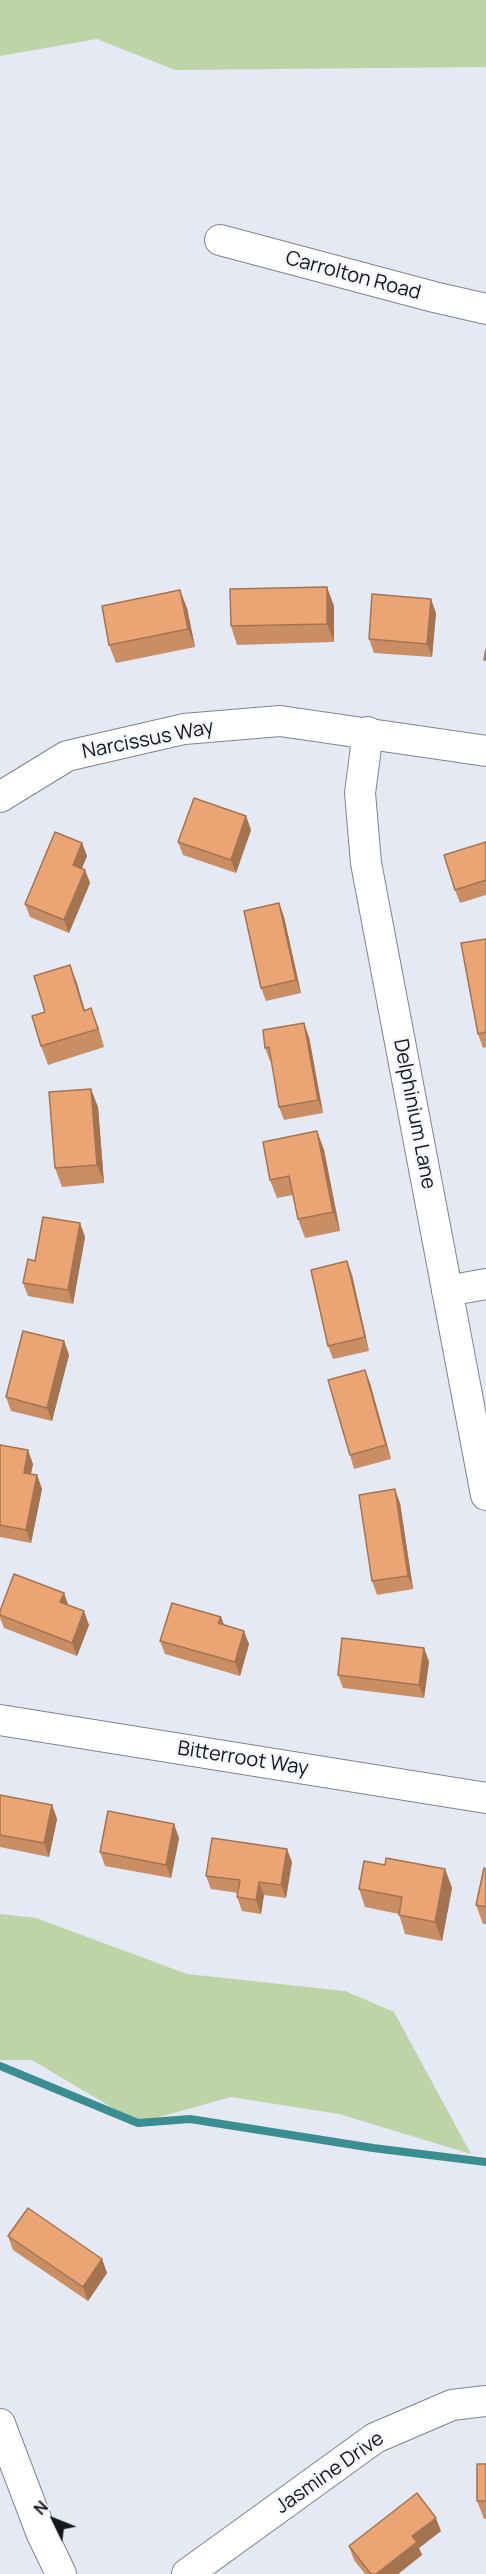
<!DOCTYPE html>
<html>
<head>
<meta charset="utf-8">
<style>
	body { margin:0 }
	#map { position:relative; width:486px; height:2574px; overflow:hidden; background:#e4e9f4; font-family:Manrope,sans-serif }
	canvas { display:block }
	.north { position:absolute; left:24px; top:2490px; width:60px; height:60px; -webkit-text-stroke:4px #f3f6fd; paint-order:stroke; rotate:313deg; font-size:16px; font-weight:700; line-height:24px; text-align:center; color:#14161a }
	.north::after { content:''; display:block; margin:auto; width:21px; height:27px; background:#14161a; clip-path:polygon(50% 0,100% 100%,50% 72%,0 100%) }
</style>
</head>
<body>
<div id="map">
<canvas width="486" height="2574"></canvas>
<div class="north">N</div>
</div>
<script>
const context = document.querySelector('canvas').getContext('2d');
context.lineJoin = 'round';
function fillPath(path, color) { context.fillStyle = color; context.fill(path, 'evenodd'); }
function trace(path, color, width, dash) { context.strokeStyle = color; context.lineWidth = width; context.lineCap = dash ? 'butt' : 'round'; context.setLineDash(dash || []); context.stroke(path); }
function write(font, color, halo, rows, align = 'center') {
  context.font = font + ' Manrope,sans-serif'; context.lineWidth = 4.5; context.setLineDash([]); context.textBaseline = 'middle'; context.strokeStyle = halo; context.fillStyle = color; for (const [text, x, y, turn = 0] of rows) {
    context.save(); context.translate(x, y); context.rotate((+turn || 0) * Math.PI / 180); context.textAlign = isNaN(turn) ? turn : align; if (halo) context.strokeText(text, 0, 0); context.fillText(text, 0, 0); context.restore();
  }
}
fillPath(new Path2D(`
	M 0,0 L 486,0 L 486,67 L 175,70 L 97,39 L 0,56 Z
	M 0,1914 L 36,1918 L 187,1974 L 345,1991 L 394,2012 L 471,2154 L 339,2114 L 231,2097 L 138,2123 L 32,2060 L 0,2060 Z`), '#bed4a6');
trace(new Path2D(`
	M 0,2066 L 138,2123 L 190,2119 L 373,2148 L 486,2162`), '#3a8e91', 8);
const street = new Path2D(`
	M 220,240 L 434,297 L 486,309
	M 368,732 L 360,793 L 366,863 L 486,1495
	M 0,797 L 67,756 L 184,729 L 280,721 L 486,751
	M 447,1291 L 486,1284
	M 0,1720 L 486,1798
	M 0,2424 L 41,2532 L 61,2574
	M 187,2574 L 375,2438 L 452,2405 L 486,2401`);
trace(street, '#80848e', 32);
trace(street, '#fff', 30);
fillPath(new Path2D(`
	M 334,606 L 334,642 L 237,645 L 231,626 Z
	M 187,608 L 195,647 L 116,663 L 109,645 Z
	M 436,613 L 432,657 L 374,653 L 369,639 Z
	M 246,816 L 251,830 L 236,873 L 183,855 L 178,842 Z
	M 486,842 L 486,895 L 460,903 L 455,890 Z
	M 82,843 L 87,856 L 82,868 L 85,870 L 90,883 L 69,933 L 30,917 L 25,904 Z
	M 279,903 L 284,917 L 301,993 L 266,1001 L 261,988 Z
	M 486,939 L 486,1047 L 483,1048 L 478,1034 Z
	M 70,965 L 85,1010 L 98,1027 L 104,1047 L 48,1065 L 41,1046 L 45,1012 Z
	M 309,1037 L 323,1113 L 284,1120 L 279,1107 L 272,1061 L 270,1061 L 265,1048 Z
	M 98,1107 L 104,1183 L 62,1187 L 55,1168 Z
	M 317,1131 L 324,1150 L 340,1231 L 305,1238 L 298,1219 L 293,1195 L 277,1198 L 270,1180 Z
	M 80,1223 L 85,1237 L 73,1304 L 28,1296 L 23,1283 L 35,1261 Z
	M 347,1261 L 352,1275 L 369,1351 L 333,1359 L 328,1346 Z
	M 64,1341 L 69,1355 L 52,1421 L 11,1411 L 6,1397 Z
	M 370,1383 L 391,1459 L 354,1469 L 350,1455 Z
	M 0,1445 L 33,1464 L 31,1474 L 37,1475 L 42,1489 L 31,1543 L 0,1537 Z
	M 400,1503 L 413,1589 L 377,1595 L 372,1581 Z
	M 64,1593 L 68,1605 L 89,1625 L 77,1656 L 4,1628 L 0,1618 L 0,1611 Z
	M 221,1617 L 224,1625 L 249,1644 L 240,1676 L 165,1654 L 160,1641 Z
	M 424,1648 L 429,1662 L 424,1698 L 343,1688 L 338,1675 Z
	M 0,1795 L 52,1805 L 57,1819 L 49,1857 L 0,1847 Z
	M 179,1838 L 171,1878 L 105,1866 L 100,1852 Z
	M 292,1862 L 286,1898 L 264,1895 L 261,1914 L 242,1911 L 237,1897 L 238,1893 L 211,1889 L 206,1876 Z
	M 385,1865 L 445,1869 L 452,1888 L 442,1941 L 405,1934 L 399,1914 L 365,1907 L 359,1889 Z
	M 486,1869 L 486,1924 L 483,1924 L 476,1905 Z
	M 8,2236 L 102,2259 L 107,2273 L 88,2301 L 13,2250 Z
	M 486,2464 L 486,2519 L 484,2519 L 477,2501 Z
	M 441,2531 L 419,2548 L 422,2555 L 398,2574 L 365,2574 L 354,2560 L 349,2546 Z`), '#ca8e64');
fillPath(new Path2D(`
	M 327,587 L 334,606 L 334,642 L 327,624 Z
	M 180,590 L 187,608 L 195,647 L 188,629 Z
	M 431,599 L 436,613 L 432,657 L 427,644 Z
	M 246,816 L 251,830 L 236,873 L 231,860 Z
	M 82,843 L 87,856 L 78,878 L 73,865 Z
	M 85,870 L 90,883 L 69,933 L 64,920 Z
	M 279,903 L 284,917 L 301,993 L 296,980 Z
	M 70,965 L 77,983 L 90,1029 L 84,1011 Z
	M 91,1008 L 98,1027 L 104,1047 Z
	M 304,1023 L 309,1037 L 323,1113 L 318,1100 Z
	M 91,1089 L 98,1107 L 104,1183 L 97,1165 Z
	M 317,1131 L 324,1150 L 340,1231 L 333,1212 Z
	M 80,1223 L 85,1237 L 73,1304 L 68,1290 Z
	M 347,1261 L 352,1275 L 369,1351 L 365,1337 Z
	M 64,1341 L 69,1355 L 52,1421 L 47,1408 Z
	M 365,1370 L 370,1383 L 391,1459 L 386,1445 Z
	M 28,1450 L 33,1464 L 28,1487 L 24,1473 Z
	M 37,1475 L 42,1489 L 31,1543 L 26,1530 Z
	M 395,1489 L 400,1503 L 413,1589 L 408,1576 Z
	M 64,1593 L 69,1607 L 60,1602 Z
	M 84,1611 L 89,1625 L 77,1656 L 72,1643 Z
	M 221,1617 L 226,1630 L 218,1623 Z
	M 244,1631 L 249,1644 L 240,1676 L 235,1662 Z
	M 424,1648 L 429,1662 L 424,1698 L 419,1685 Z
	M 52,1805 L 57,1819 L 49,1857 L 44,1843 Z
	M 174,1824 L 179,1838 L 171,1878 L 166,1865 Z
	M 287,1849 L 292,1862 L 286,1898 L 281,1885 Z
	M 445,1869 L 452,1888 L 442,1941 L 435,1922 Z
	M 259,1882 L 264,1895 L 261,1914 L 256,1900 Z
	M 102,2259 L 107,2273 L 88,2301 L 83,2287 Z
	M 436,2518 L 441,2531 L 419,2548 L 422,2555 L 398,2574 L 376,2574 L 412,2536 Z`), '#a47451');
const building = new Path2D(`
	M 327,587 L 327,624 L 231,626 L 230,589 Z
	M 180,590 L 188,629 L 109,645 L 102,606 Z
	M 372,594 L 431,599 L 427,644 L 369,639 Z
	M 486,649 L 486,660 L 484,660 Z
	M 194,798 L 246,816 L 231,860 L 178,842 Z
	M 55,832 L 82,843 L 73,865 L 85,870 L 64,920 L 25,904 Z
	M 486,842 L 486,880 L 455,890 L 444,855 Z
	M 279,903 L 296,980 L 261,988 L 244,911 Z
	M 486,939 L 486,1032 L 478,1034 L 461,943 Z
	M 70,965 L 84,1011 L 91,1008 L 98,1029 L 41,1046 L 32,1016 L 45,1012 L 34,976 Z
	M 304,1023 L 318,1100 L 279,1107 L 269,1047 L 265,1048 L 263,1030 Z
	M 91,1089 L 97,1165 L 55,1168 L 49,1092 Z
	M 317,1131 L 333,1212 L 298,1219 L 289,1176 L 270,1180 L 263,1142 Z
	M 43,1217 L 80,1223 L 68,1290 L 23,1283 L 28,1259 L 35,1261 Z
	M 347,1261 L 365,1337 L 328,1346 L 311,1270 Z
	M 23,1331 L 64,1341 L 47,1408 L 6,1397 Z
	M 365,1370 L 386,1445 L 350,1455 L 328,1380 Z
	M 0,1445 L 28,1450 L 24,1473 L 37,1475 L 26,1530 L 0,1525 Z
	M 395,1489 L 408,1576 L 372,1581 L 359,1495 Z
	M 14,1574 L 64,1593 L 60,1602 L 84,1611 L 72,1643 L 0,1615 L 0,1611 Z
	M 172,1603 L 221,1617 L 218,1623 L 244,1631 L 235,1662 L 160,1641 Z
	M 342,1638 L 424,1648 L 419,1685 L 338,1675 Z
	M 0,1795 L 52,1805 L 44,1843 L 0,1835 Z
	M 108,1811 L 174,1824 L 166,1865 L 100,1852 Z
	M 212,1838 L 287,1849 L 281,1885 L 259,1882 L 256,1900 L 237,1897 L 240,1880 L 206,1876 Z
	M 386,1858 L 445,1869 L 435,1922 L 399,1915 L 402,1897 L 359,1889 L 364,1861 L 385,1865 Z
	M 484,1868 L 486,1869 L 486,1907 L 476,1905 Z
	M 28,2208 L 102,2259 L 83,2287 L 8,2236 Z
	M 477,2464 L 486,2464 L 486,2501 L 477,2501 Z
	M 417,2493 L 436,2518 L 412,2536 L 417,2542 L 376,2574 L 371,2574 L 349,2546 Z`);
fillPath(building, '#eba574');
trace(building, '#a47451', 1.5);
write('20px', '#14161a', '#f3f6fd', [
	["Carrolton Road",353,276,15],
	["Narcissus Way",148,740,-11],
	["Delphinium Lane",414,1114,79],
	["Bitterroot Way",243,1759,9],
	["Jasmine Drive",330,2473,-35]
]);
</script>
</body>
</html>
